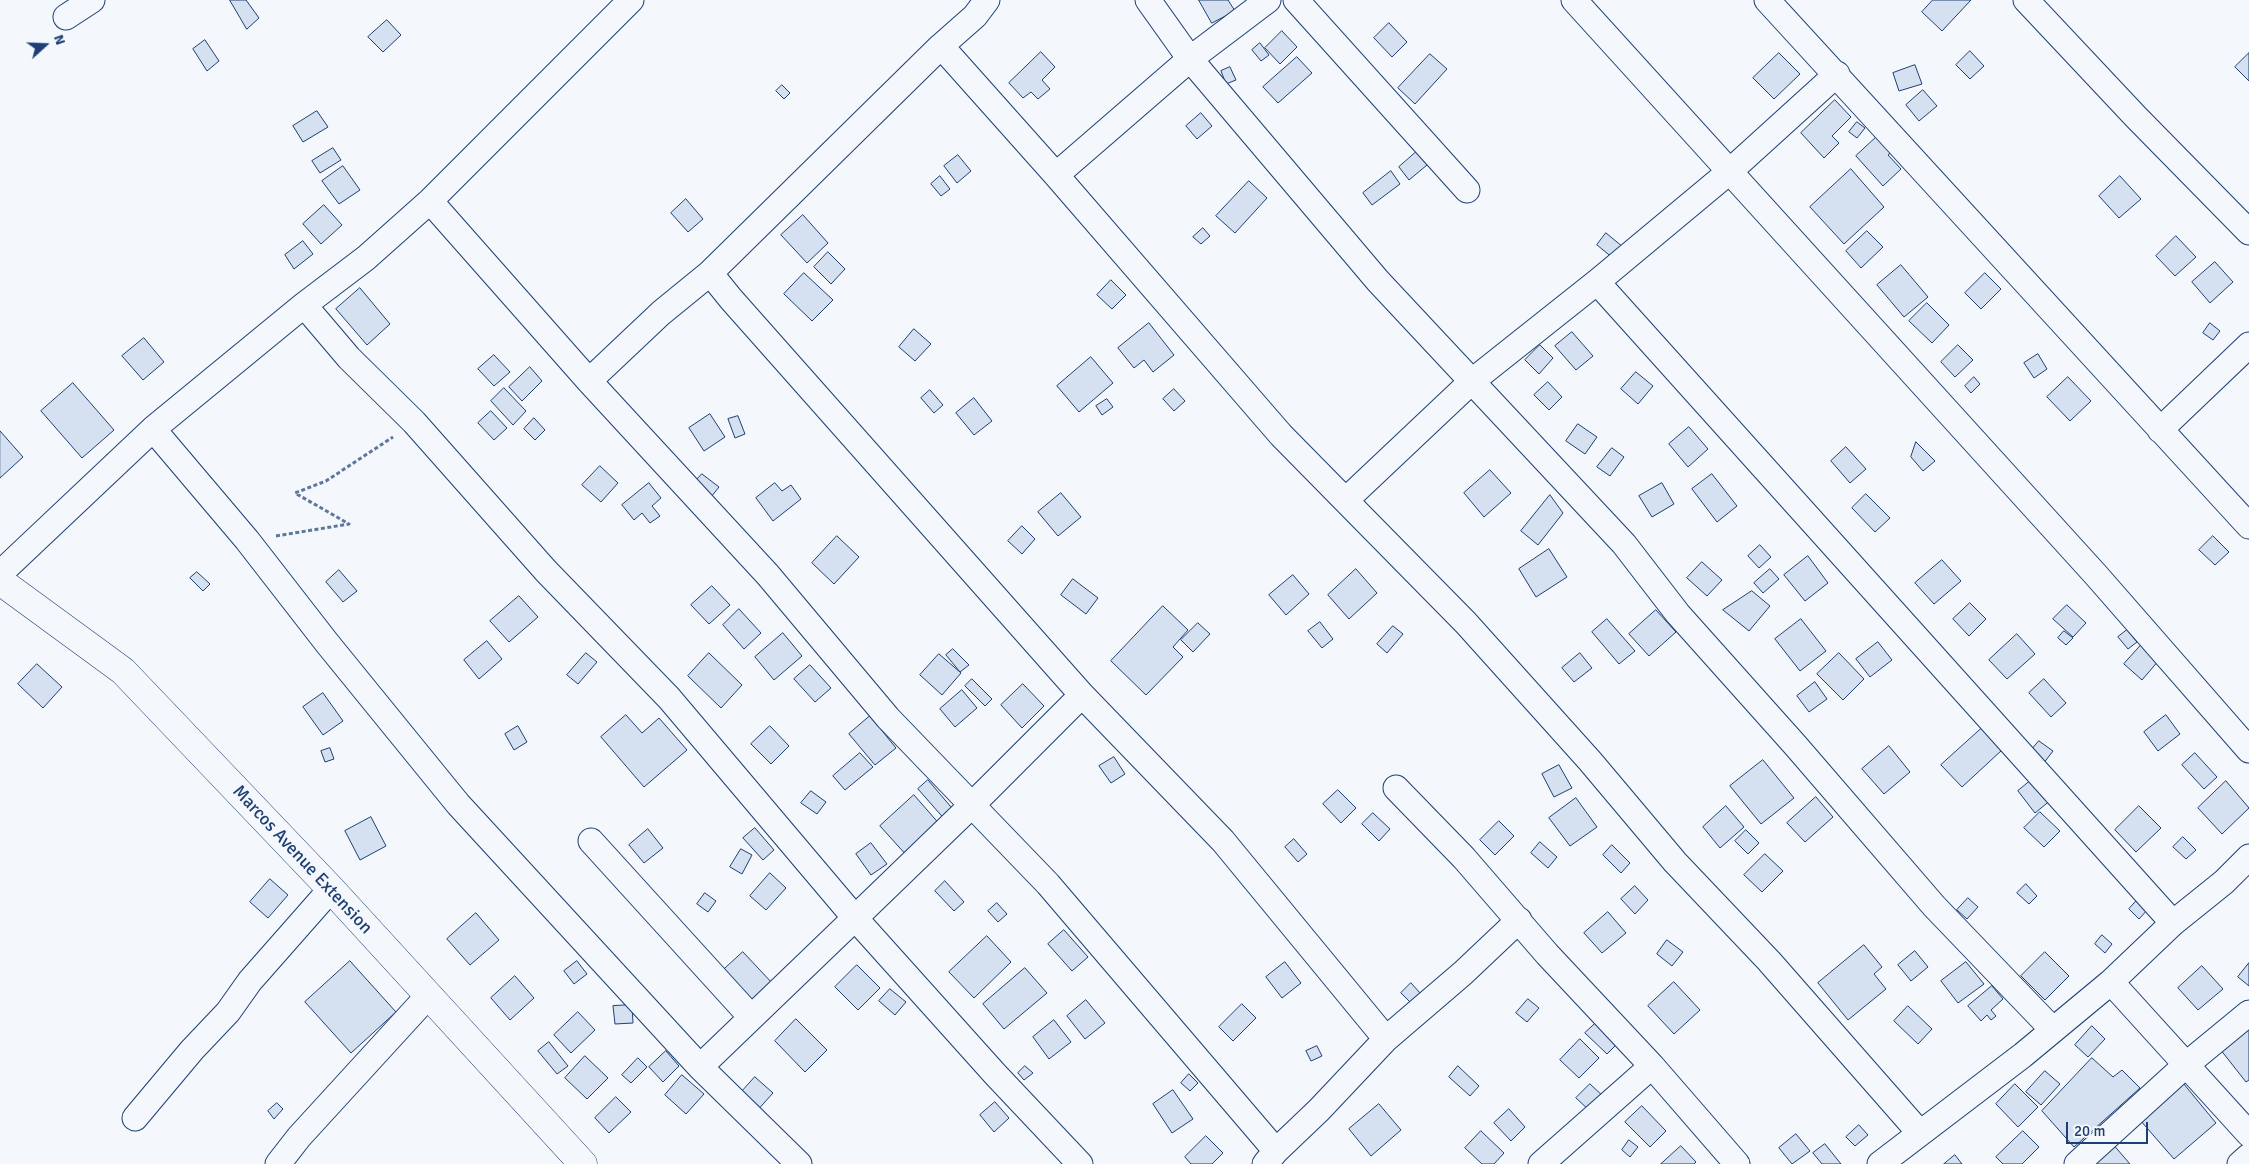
<!DOCTYPE html>
<html>
<head>
<meta charset="utf-8">
<style>
	body { margin:0 }
	#map { position:relative; width:2249px; height:1164px; overflow:hidden; background:#f4f7fb; font-family:Signika,sans-serif }
	canvas { display:block }
	.north { position:absolute; left:20px; top:20px; width:50px; height:50px; -webkit-text-stroke:4px #f4f7fb; paint-order:stroke; rotate:70deg; font-size:14px; font-weight:700; line-height:20px; text-align:center; color:#1d3f73 }
	.north::after { content:''; display:block; margin:auto; width:18px; height:22px; background:#1d3f73; clip-path:polygon(50% 0,100% 100%,50% 72%,0 100%) }
	.scale { position:absolute; left:2066px; top:1122px; width:82px; height:22px; box-sizing:border-box; border:2px solid #1d3f73; border-top:0; padding-left:6px; font-size:15px; line-height:18px; white-space:nowrap; color:#1d3f73; -webkit-text-stroke:4px #f4f7fb; paint-order:stroke }
</style>
</head>
<body>
<div id="map">
<canvas width="2249" height="1164"></canvas>
<div class="north">N</div>
<div class="scale">20 m</div>
</div>
<script>
const context = document.querySelector('canvas').getContext('2d');
context.lineJoin = 'round';
function fillPath(path, color) { context.fillStyle = color; context.fill(path, 'evenodd'); }
function trace(path, color, width, dash) { context.strokeStyle = color; context.lineWidth = width; context.lineCap = dash ? 'butt' : 'round'; context.setLineDash(dash || []); context.stroke(path); }
function write(font, color, halo, rows, align = 'center') {
  context.font = font + ' Signika,sans-serif'; context.lineWidth = 4; context.setLineDash([]); context.textBaseline = 'middle'; context.strokeStyle = halo; context.fillStyle = color; for (const [text, x, y, turn = 0] of rows) {
    context.save(); context.translate(x, y); context.rotate((+turn || 0) * Math.PI / 180); context.textAlign = isNaN(turn) ? turn : align; if (halo) context.strokeText(text, 0, 0); context.fillText(text, 0, 0); context.restore();
  }
}
const building = new Path2D(`
	M 230,0 L 246,0 L 259,18 L 247,29 Z
	M 1199,0 L 1228,0 L 1235,11 L 1212,23 Z
	M 1933,0 L 1971,0 L 1942,31 L 1922,12 Z
	M 387,20 L 401,35 L 383,52 L 368,37 Z
	M 1389,23 L 1407,42 L 1392,57 L 1374,38 Z
	M 1282,31 L 1297,47 L 1280,64 L 1265,48 Z
	M 205,40 L 219,61 L 207,71 L 193,49 Z
	M 1260,43 L 1269,55 L 1261,61 L 1252,50 Z
	M 1970,51 L 1984,66 L 1970,79 L 1956,65 Z
	M 1041,52 L 1055,67 L 1042,80 L 1050,89 L 1038,99 L 1031,92 L 1023,98 L 1009,83 Z
	M 1779,53 L 1800,74 L 1774,99 L 1753,78 Z
	M 2249,53 L 2249,81 L 2235,67 Z
	M 1430,54 L 1447,69 L 1415,104 L 1398,88 Z
	M 1297,57 L 1312,73 L 1278,103 L 1263,87 Z
	M 1915,65 L 1922,84 L 1899,91 L 1893,73 Z
	M 1230,67 L 1236,80 L 1226,84 L 1221,71 Z
	M 782,85 L 790,93 L 784,99 L 776,91 Z
	M 1923,90 L 1937,106 L 1919,121 L 1906,105 Z
	M 1835,100 L 1851,117 L 1832,136 L 1839,143 L 1824,158 L 1801,133 Z
	M 317,111 L 328,127 L 303,142 L 293,126 Z
	M 1201,113 L 1212,126 L 1197,139 L 1186,126 Z
	M 1857,122 L 1865,128 L 1857,138 L 1849,132 Z
	M 1883,131 L 1898,147 L 1888,155 L 1901,169 L 1883,186 L 1856,156 Z
	M 1422,147 L 1433,160 L 1409,180 L 1399,167 Z
	M 333,148 L 341,160 L 320,173 L 312,161 Z
	M 958,155 L 971,171 L 957,183 L 944,166 Z
	M 343,166 L 360,190 L 339,204 L 322,181 Z
	M 1851,169 L 1884,207 L 1844,244 L 1810,207 Z
	M 1391,171 L 1400,184 L 1372,205 L 1363,193 Z
	M 940,176 L 950,189 L 941,196 L 931,184 Z
	M 2120,176 L 2141,199 L 2119,218 L 2099,196 Z
	M 1249,181 L 1267,198 L 1235,233 L 1216,216 Z
	M 686,199 L 703,219 L 688,232 L 671,213 Z
	M 324,205 L 342,225 L 321,244 L 303,224 Z
	M 803,215 L 828,243 L 807,263 L 781,235 Z
	M 1203,228 L 1210,236 L 1201,244 L 1193,237 Z
	M 1867,231 L 1883,247 L 1861,268 L 1846,251 Z
	M 1606,233 L 1623,247 L 1613,258 L 1597,245 Z
	M 2176,236 L 2196,257 L 2175,276 L 2156,256 Z
	M 303,241 L 313,254 L 294,269 L 285,255 Z
	M 828,252 L 845,269 L 831,284 L 814,267 Z
	M 2215,262 L 2233,282 L 2210,303 L 2192,282 Z
	M 1901,265 L 1928,297 L 1904,317 L 1877,285 Z
	M 804,273 L 833,300 L 812,321 L 784,294 Z
	M 1985,273 L 2001,289 L 1981,309 L 1965,293 Z
	M 1111,280 L 1126,295 L 1112,309 L 1097,295 Z
	M 360,288 L 390,324 L 367,345 L 336,309 Z
	M 1927,303 L 1949,325 L 1932,343 L 1909,321 Z
	M 1149,323 L 1174,355 L 1153,372 L 1144,360 L 1134,368 L 1118,348 Z
	M 2210,323 L 2220,331 L 2213,340 L 2203,333 Z
	M 914,329 L 931,344 L 915,361 L 899,347 Z
	M 1572,332 L 1593,356 L 1576,370 L 1555,346 Z
	M 144,338 L 164,362 L 143,380 L 122,356 Z
	M 1540,345 L 1553,358 L 1539,374 L 1525,360 Z
	M 1958,345 L 1973,360 L 1955,377 L 1941,362 Z
	M 2038,354 L 2047,369 L 2034,378 L 2024,363 Z
	M 494,355 L 510,372 L 494,386 L 478,369 Z
	M 1091,357 L 1113,383 L 1079,412 L 1057,386 Z
	M 530,367 L 542,381 L 522,401 L 509,387 Z
	M 1636,372 L 1653,386 L 1638,404 L 1621,389 Z
	M 1974,377 L 1980,384 L 1971,393 L 1965,386 Z
	M 2068,377 L 2091,401 L 2070,421 L 2047,397 Z
	M 1548,382 L 1562,397 L 1549,410 L 1534,395 Z
	M 73,383 L 114,430 L 82,458 L 41,411 Z
	M 504,388 L 526,411 L 513,425 L 491,401 Z
	M 1174,389 L 1185,401 L 1174,411 L 1163,399 Z
	M 930,390 L 943,405 L 934,413 L 921,398 Z
	M 974,398 L 992,421 L 974,435 L 956,413 Z
	M 1107,399 L 1113,407 L 1102,415 L 1096,406 Z
	M 491,411 L 507,428 L 494,440 L 478,423 Z
	M 710,414 L 725,437 L 704,451 L 689,428 Z
	M 738,416 L 745,434 L 735,438 L 728,419 Z
	M 534,418 L 545,430 L 535,440 L 524,429 Z
	M 1578,424 L 1597,437 L 1585,454 L 1566,441 Z
	M 1689,427 L 1708,449 L 1688,467 L 1669,444 Z
	M 0,431 L 23,457 L 0,478 Z
	M 1916,442 L 1935,461 L 1923,471 L 1911,457 Z
	M 1846,447 L 1866,469 L 1850,483 L 1831,461 Z
	M 1612,448 L 1624,457 L 1610,476 L 1597,467 Z
	M 600,466 L 618,483 L 601,502 L 582,485 Z
	M 1490,470 L 1511,493 L 1484,517 L 1464,493 Z
	M 702,474 L 719,487 L 711,497 L 694,483 Z
	M 1712,474 L 1737,506 L 1717,522 L 1692,489 Z
	M 649,483 L 661,498 L 652,506 L 660,516 L 650,523 L 642,513 L 634,520 L 622,505 Z
	M 775,483 L 782,491 L 791,485 L 801,499 L 773,521 L 756,498 Z
	M 1662,483 L 1674,504 L 1652,517 L 1639,496 Z
	M 1061,493 L 1081,517 L 1058,536 L 1038,512 Z
	M 1866,494 L 1890,518 L 1875,532 L 1852,508 Z
	M 1550,495 L 1563,513 L 1538,545 L 1521,531 Z
	M 1022,526 L 1035,539 L 1022,554 L 1008,541 Z
	M 837,536 L 859,557 L 834,584 L 812,563 Z
	M 2213,536 L 2229,552 L 2215,565 L 2199,550 Z
	M 1760,545 L 1771,557 L 1759,568 L 1748,556 Z
	M 1549,549 L 1567,577 L 1536,597 L 1519,569 Z
	M 1808,556 L 1828,583 L 1805,601 L 1784,575 Z
	M 1942,560 L 1961,581 L 1934,604 L 1915,583 Z
	M 1702,562 L 1722,580 L 1707,596 L 1687,578 Z
	M 1356,569 L 1377,593 L 1349,619 L 1328,595 Z
	M 1770,569 L 1779,579 L 1763,593 L 1754,583 Z
	M 339,570 L 357,591 L 343,602 L 326,582 Z
	M 197,572 L 210,584 L 203,591 L 190,578 Z
	M 1293,575 L 1309,594 L 1286,615 L 1269,595 Z
	M 1073,579 L 1098,598 L 1086,614 L 1061,595 Z
	M 712,586 L 730,605 L 709,624 L 691,605 Z
	M 1752,591 L 1770,606 L 1749,631 L 1723,610 Z
	M 519,596 L 538,617 L 509,642 L 490,621 Z
	M 1970,603 L 1986,619 L 1969,636 L 1953,619 Z
	M 2067,605 L 2086,623 L 2073,637 L 2053,619 Z
	M 1163,606 L 1188,630 L 1173,647 L 1183,657 L 1146,695 L 1111,661 Z
	M 739,609 L 761,633 L 744,649 L 723,625 Z
	M 1656,610 L 1676,632 L 1649,656 L 1629,634 Z
	M 1607,619 L 1635,651 L 1619,664 L 1592,632 Z
	M 1801,619 L 1826,651 L 1800,671 L 1775,639 Z
	M 1320,622 L 1333,639 L 1322,648 L 1308,631 Z
	M 1198,623 L 1210,634 L 1193,652 L 1181,640 Z
	M 1393,626 L 1403,634 L 1387,653 L 1377,644 Z
	M 2127,630 L 2137,642 L 2128,649 L 2118,637 Z
	M 2064,631 L 2073,638 L 2066,645 L 2058,638 Z
	M 783,633 L 802,656 L 774,680 L 755,657 Z
	M 2017,634 L 2035,654 L 2007,679 L 1989,660 Z
	M 487,641 L 502,659 L 479,679 L 464,660 Z
	M 1878,642 L 1892,660 L 1870,677 L 1856,659 Z
	M 2143,643 L 2160,659 L 2142,680 L 2124,664 Z
	M 953,649 L 969,665 L 960,672 L 946,655 Z
	M 586,653 L 597,662 L 578,684 L 567,675 Z
	M 709,653 L 742,685 L 721,708 L 688,676 Z
	M 1580,653 L 1592,668 L 1574,682 L 1562,668 Z
	M 1839,653 L 1864,679 L 1843,700 L 1817,674 Z
	M 939,654 L 961,673 L 942,695 L 920,675 Z
	M 37,664 L 62,687 L 43,708 L 18,684 Z
	M 810,665 L 831,688 L 815,702 L 794,679 Z
	M 972,679 L 992,699 L 985,706 L 965,686 Z
	M 2044,679 L 2066,703 L 2051,717 L 2029,693 Z
	M 1815,682 L 1827,699 L 1809,712 L 1797,696 Z
	M 1023,684 L 1044,706 L 1022,728 L 1001,705 Z
	M 962,690 L 977,708 L 955,727 L 940,709 Z
	M 323,693 L 343,721 L 323,735 L 303,707 Z
	M 626,715 L 642,733 L 659,718 L 687,750 L 644,787 L 601,737 Z
	M 2166,715 L 2180,734 L 2158,751 L 2144,732 Z
	M 870,716 L 896,748 L 875,765 L 849,734 Z
	M 518,726 L 527,742 L 514,750 L 505,734 Z
	M 770,726 L 789,746 L 771,764 L 751,744 Z
	M 1982,728 L 2002,750 L 1962,787 L 1941,765 Z
	M 2039,741 L 2053,751 L 2043,764 L 2029,753 Z
	M 1889,746 L 1910,772 L 1884,794 L 1862,769 Z
	M 330,748 L 334,759 L 325,762 L 321,751 Z
	M 860,753 L 873,767 L 845,790 L 833,776 Z
	M 2195,753 L 2217,777 L 2204,789 L 2182,765 Z
	M 1114,757 L 1125,774 L 1111,783 L 1099,766 Z
	M 1763,760 L 1794,798 L 1761,824 L 1730,786 Z
	M 1559,765 L 1572,788 L 1554,797 L 1542,774 Z
	M 2035,777 L 2052,799 L 2035,813 L 2018,791 Z
	M 928,780 L 957,814 L 947,822 L 918,789 Z
	M 2226,781 L 2249,808 L 2222,834 L 2198,808 Z
	M 1338,790 L 1356,808 L 1341,823 L 1323,804 Z
	M 811,791 L 826,802 L 817,814 L 801,803 Z
	M 914,795 L 942,827 L 908,857 L 880,826 Z
	M 1816,797 L 1833,817 L 1805,842 L 1787,823 Z
	M 1576,798 L 1597,827 L 1570,846 L 1549,818 Z
	M 1726,806 L 1744,827 L 1720,848 L 1703,827 Z
	M 2139,806 L 2161,828 L 2136,852 L 2115,830 Z
	M 2040,812 L 2060,831 L 2044,847 L 2024,828 Z
	M 1373,813 L 1390,829 L 1379,841 L 1362,824 Z
	M 371,817 L 386,846 L 360,860 L 345,831 Z
	M 1499,821 L 1514,836 L 1495,855 L 1480,840 Z
	M 755,828 L 774,850 L 763,860 L 743,838 Z
	M 648,829 L 663,848 L 644,863 L 629,845 Z
	M 1746,830 L 1759,843 L 1748,854 L 1735,841 Z
	M 2183,837 L 2196,850 L 2186,859 L 2173,847 Z
	M 1294,839 L 1307,854 L 1298,862 L 1285,847 Z
	M 1540,842 L 1557,857 L 1548,868 L 1531,853 Z
	M 871,843 L 887,864 L 871,875 L 856,854 Z
	M 1612,845 L 1630,863 L 1621,873 L 1603,855 Z
	M 741,849 L 752,855 L 742,874 L 730,867 Z
	M 1765,854 L 1783,871 L 1762,892 L 1744,875 Z
	M 770,873 L 786,888 L 766,910 L 750,896 Z
	M 270,879 L 288,895 L 268,918 L 250,902 Z
	M 945,881 L 964,902 L 954,911 L 935,891 Z
	M 2026,884 L 2037,896 L 2029,904 L 2017,893 Z
	M 1635,886 L 1648,900 L 1635,914 L 1621,899 Z
	M 705,893 L 716,901 L 708,912 L 697,904 Z
	M 2140,897 L 2150,907 L 2139,919 L 2129,909 Z
	M 1968,898 L 1978,907 L 1967,919 L 1957,910 Z
	M 997,903 L 1007,914 L 998,922 L 988,911 Z
	M 1608,912 L 1626,933 L 1602,953 L 1584,933 Z
	M 476,913 L 499,940 L 470,965 L 447,939 Z
	M 1064,930 L 1088,957 L 1072,971 L 1048,944 Z
	M 2102,935 L 2112,944 L 2105,953 L 2095,944 Z
	M 987,936 L 1011,962 L 974,998 L 949,972 Z
	M 1667,940 L 1683,952 L 1672,966 L 1657,954 Z
	M 1864,945 L 1882,967 L 1874,974 L 1886,989 L 1848,1020 L 1818,983 Z
	M 1915,951 L 1928,967 L 1911,981 L 1898,965 Z
	M 743,952 L 773,984 L 749,1006 L 719,974 Z
	M 2045,952 L 2069,976 L 2045,1000 L 2021,976 Z
	M 350,961 L 396,1012 L 351,1053 L 305,1002 Z
	M 577,961 L 587,974 L 574,984 L 564,971 Z
	M 1285,962 L 1301,983 L 1282,998 L 1266,977 Z
	M 1966,962 L 1984,984 L 1958,1003 L 1941,981 Z
	M 2249,963 L 2249,986 L 2238,977 Z
	M 857,965 L 880,988 L 858,1010 L 835,987 Z
	M 2202,966 L 2223,989 L 2198,1010 L 2178,988 Z
	M 1025,968 L 1047,993 L 1004,1029 L 983,1004 Z
	M 515,976 L 534,998 L 510,1020 L 491,998 Z
	M 1674,982 L 1700,1010 L 1674,1034 L 1648,1006 Z
	M 1411,983 L 1421,994 L 1411,1003 L 1401,993 Z
	M 1992,986 L 2003,999 L 1991,1010 L 1996,1016 L 1991,1020 L 1987,1015 L 1981,1021 L 1968,1006 Z
	M 890,989 L 906,1002 L 895,1015 L 879,1001 Z
	M 1528,999 L 1539,1008 L 1527,1022 L 1516,1013 Z
	M 1086,1000 L 1105,1023 L 1085,1039 L 1067,1016 Z
	M 1242,1004 L 1256,1018 L 1233,1041 L 1219,1027 Z
	M 632,1005 L 633,1023 L 615,1024 L 613,1006 Z
	M 1908,1006 L 1932,1029 L 1918,1044 L 1894,1021 Z
	M 578,1012 L 595,1030 L 571,1053 L 554,1035 Z
	M 796,1019 L 827,1050 L 805,1072 L 775,1041 Z
	M 1054,1020 L 1071,1042 L 1049,1059 L 1033,1037 Z
	M 1597,1022 L 1618,1043 L 1607,1054 L 1585,1033 Z
	M 2092,1026 L 2105,1039 L 2088,1057 L 2075,1045 Z
	M 2249,1027 L 2249,1080 L 2246,1082 L 2220,1049 Z
	M 1580,1039 L 1599,1058 L 1579,1078 L 1560,1060 Z
	M 549,1042 L 568,1066 L 557,1074 L 538,1051 Z
	M 1317,1046 L 1322,1056 L 1311,1061 L 1306,1051 Z
	M 666,1051 L 679,1066 L 663,1082 L 649,1067 Z
	M 585,1056 L 608,1078 L 587,1099 L 565,1078 Z
	M 638,1058 L 647,1067 L 631,1083 L 622,1075 Z
	M 2092,1058 L 2113,1077 L 2122,1070 L 2140,1088 L 2074,1147 L 2042,1111 Z
	M 1025,1066 L 1033,1073 L 1024,1080 L 1018,1073 Z
	M 1458,1066 L 1479,1086 L 1470,1096 L 1449,1077 Z
	M 2045,1071 L 2060,1084 L 2041,1105 L 2026,1092 Z
	M 1189,1074 L 1198,1083 L 1190,1091 L 1181,1083 Z
	M 682,1075 L 704,1094 L 686,1114 L 665,1095 Z
	M 755,1077 L 773,1093 L 755,1113 L 737,1097 Z
	M 2183,1083 L 2216,1123 L 2174,1159 L 2140,1120 Z
	M 1590,1084 L 1604,1097 L 1591,1112 L 1576,1098 Z
	M 2015,1084 L 2038,1107 L 2018,1127 L 1996,1104 Z
	M 1173,1090 L 1193,1119 L 1172,1133 L 1153,1104 Z
	M 616,1097 L 631,1112 L 609,1133 L 595,1118 Z
	M 995,1102 L 1009,1118 L 994,1132 L 980,1115 Z
	M 277,1103 L 283,1109 L 274,1119 L 268,1111 Z
	M 1379,1104 L 1401,1130 L 1371,1156 L 1349,1129 Z
	M 1642,1106 L 1666,1131 L 1650,1147 L 1625,1122 Z
	M 1509,1109 L 1525,1127 L 1511,1141 L 1494,1123 Z
	M 1859,1125 L 1868,1135 L 1855,1146 L 1846,1137 Z
	M 1481,1131 L 1504,1153 L 1494,1164 L 1482,1164 L 1465,1148 Z
	M 2023,1131 L 2039,1147 L 2022,1164 L 2003,1164 L 1996,1157 Z
	M 1796,1134 L 1810,1151 L 1792,1164 L 1779,1148 Z
	M 1206,1136 L 1223,1153 L 1212,1164 L 1191,1164 L 1185,1157 Z
	M 1629,1140 L 1638,1147 L 1630,1157 L 1622,1150 Z
	M 2111,1142 L 2130,1164 L 2096,1164 L 2092,1159 Z
	M 1825,1144 L 1841,1164 L 1822,1164 L 1813,1153 Z
	M 1681,1146 L 1696,1162 L 1694,1164 L 1661,1164 Z
	M 1955,1155 L 1962,1164 L 1944,1164 Z`);
fillPath(building, '#d5e0f0');
trace(building, '#1d3f73', 1);
const minor = new Path2D(`
	M 1148,0 L 1190,59 L 1378,281 L 1624,544 L 1678,614 L 1796,746 L 1934,906 L 2053,1030
	M 1296,0 L 1467,190
	M 1574,0 L 2096,575 L 2249,750
	M 1767,0 L 2249,526
	M 2026,0 L 2136,117 L 2249,232
	M 66,17 L 92,0
	M 941,46 L 1056,175 L 1281,435 L 1466,623 L 1590,761 L 1675,862 L 1769,961 L 1919,1132
	M 1056,175 L 1190,59 L 1268,0
	M 430,201 L 589,381 L 661,313 L 710,273 L 731,299 L 1082,695 L 1223,841 L 1386,1039
	M 710,273 L 941,46 L 975,16 L 987,0
	M 1597,282 L 2173,923
	M 304,305 L 349,358 L 414,422 L 546,571 L 669,698 L 855,918 L 972,805 L 1082,695
	M 589,381 L 768,575 L 888,718 L 1048,884 L 1276,1151
	M 153,429 L 247,540 L 327,643 L 458,804 L 700,1067
	M 2160,430 L 2249,345
	M 1346,500 L 1471,382 L 1597,282 L 1729,172 L 1837,74
	M 8,566 L 153,429 L 304,305 L 366,258 L 430,201 L 631,0
	M 1396,788 L 1464,858 L 1547,954 L 1652,1066
	M 591,841 L 751,1017
	M 2111,982 L 2249,1134
	M 135,1118 L 192,1050 L 228,1012 L 250,981 L 331,889
	M 278,1164 L 299,1137 L 428,996
	M 799,1164 L 700,1067 L 855,918 L 995,1074 L 1080,1164
	M 1265,1164 L 1276,1151 L 1319,1110 L 1386,1039 L 1463,973 L 1519,920
	M 1541,1164 L 1652,1066 L 1737,1164
	M 1880,1164 L 2023,1055 L 2111,982 L 2173,923 L 2224,882 L 2249,857
	M 2077,1164 L 2187,1064 L 2249,1013
	M 2240,1164 L 2249,1156`);
const tertiary = new Path2D(`
	M 0,581 L 123,671 L 331,889 L 583,1164`);
trace(minor, '#1d3f73', 27);
trace(tertiary, '#1d3f73', 29);
trace(new Path2D(`
	M 276,536 L 349,524 L 295,493 L 326,481 L 393,437`), '#5e769c', 3, [4, 2.5]);
trace(minor, '#f4f7fb', 25);
trace(tertiary, '#f4f7fb', 28);
write('18px', '#1d3f73', '#f4f7fb', [
	["Marcos Avenue Extension",302,860,47]
]);
</script>
</body>
</html>
